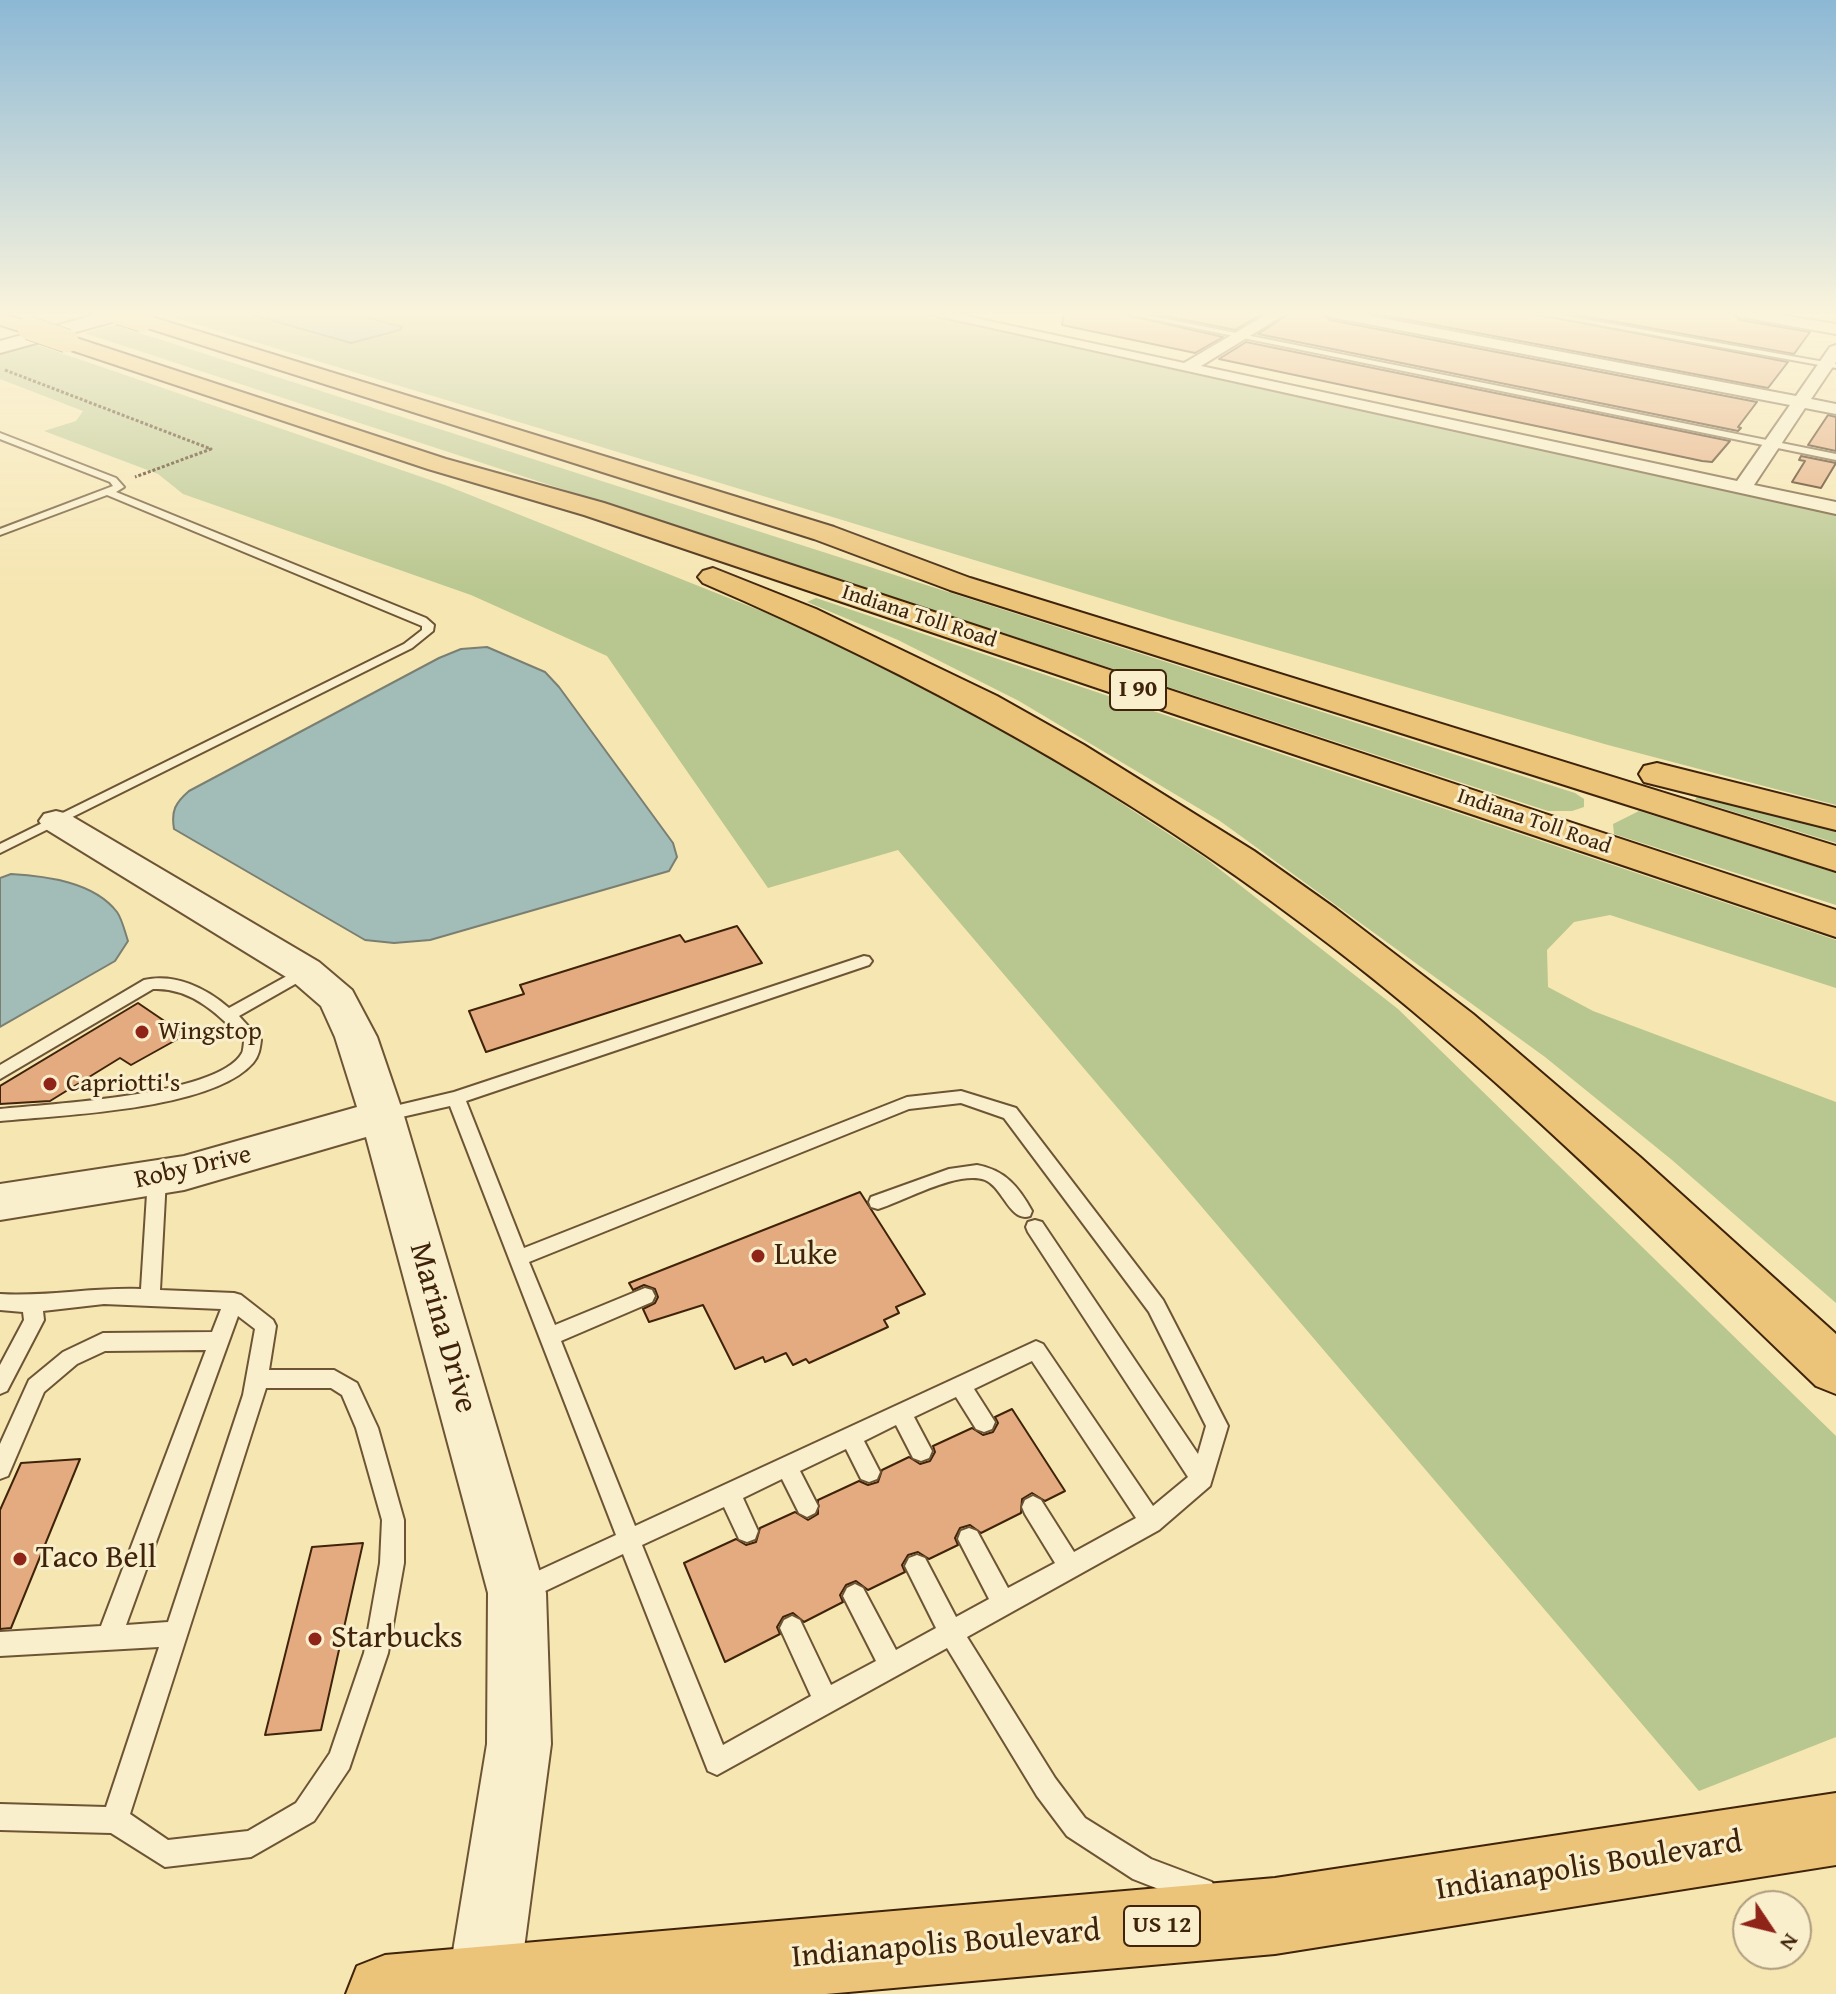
<!DOCTYPE html>
<html>
<head>
<meta charset="utf-8">
<style>
	body { margin:0 }
	#map { position:relative; width:1836px; height:1994px; overflow:hidden; background:#f6e6b2; font-family:"Gentium Book Plus",serif }
	canvas { display:block }
	.north { position:absolute; left:1732px; top:1890px; width:80px; height:80px; box-sizing:border-box; background:#f9efcd; border:2px solid #af9d7f; border-radius:50%; rotate:125deg; font-size:22px; font-weight:700; line-height:32px; text-align:center; color:#3f230a }
	.north::after { content:''; display:block; margin:auto; width:28px; height:36px; background:#8f2418; clip-path:polygon(50% 0,100% 100%,50% 72%,0 100%) }
</style>
</head>
<body>
<div id="map">
<canvas width="1836" height="1994"></canvas>
<div class="north">N</div>
</div>
<script>
const context = document.querySelector('canvas').getContext('2d');
context.lineJoin = 'round';
function fillPath(path, color) { context.fillStyle = color; context.fill(path, 'evenodd'); }
function trace(path, color, width, dash) { context.strokeStyle = color; context.lineWidth = width; context.lineCap = dash ? 'butt' : 'round'; context.setLineDash(dash || []); context.stroke(path); }
function write(font, color, halo, rows, align = 'center') {
  context.font = font + ' "Gentium Book Plus",serif'; context.lineWidth = 6; context.setLineDash([]); context.textBaseline = 'middle'; context.strokeStyle = halo; context.fillStyle = color; for (const [text, x, y, turn = 0] of rows) {
    context.save(); context.translate(x, y); context.rotate((+turn || 0) * Math.PI / 180); context.textAlign = isNaN(turn) ? turn : align; if (halo) context.strokeText(text, 0, 0); context.fillText(text, 0, 0); context.restore();
  }
}
fillPath(new Path2D(`
	M 159,313 L 914,313 L 1836,514 L 1836,805 L 1608,745 L 1169,619 Z
	M 115,325 L 1575,793 L 1584,799 L 1584,807 L 1572,811 L 1548,811 L 84,333 Z
	M 32,343 L 445,485 L 799,626 L 936,693 L 1072,771 L 1204,857 L 1398,1009 L 1836,1436 L 1836,1737 L 1699,1791 L 898,850 L 768,888 L 607,656 L 471,595 L 183,494 L 158,474 L 44,431 L 76,421 L 83,411 L 0,379 L 0,352 Z
	M 816,598 L 1836,940 L 1836,988 L 1610,915 L 1574,922 L 1547,950 L 1548,987 L 1593,1011 L 1836,1102 L 1836,1303 L 1672,1160 L 1545,1057 L 1220,821 L 1019,701 L 898,640 L 807,602 Z
	M 1698,795 L 1836,830 L 1836,843 L 1695,800 Z
	M 1639,811 L 1836,873 L 1836,905 L 1614,834 L 1613,824 Z`), '#b8c68f');
const water = new Path2D(`
	M 246,313 L 351,313 L 402,327 L 400,330 L 351,343 Z
	M 487,647 L 545,672 L 559,687 L 673,843 L 677,857 L 669,871 L 430,940 L 394,943 L 365,940 L 174,829 C 171,811 175,803 189,791 L 439,658 L 461,649 Z
	M 11,874 C 46,876 94,882 117,912 C 122,919 125,932 128,941 L 115,961 L 0,1027 L 0,878 Z`);
fillPath(water, '#a2bdb8');
trace(water, '#7a7f72', 2);
const building = new Path2D(`
	M 1064,313 L 1119,313 L 1223,337 L 1195,353 L 1062,325 Z
	M 1152,313 L 1263,313 L 1235,330 Z
	M 1290,313 L 1321,313 L 1330,320 L 1757,402 L 1738,427 L 1741,428 L 1738,431 L 1258,334 Z
	M 1372,313 L 1530,313 L 1788,362 L 1768,388 Z
	M 1567,313 L 1731,313 L 1740,320 L 1810,332 L 1794,354 Z
	M 1246,342 L 1730,441 L 1712,462 L 1702,461 L 1219,359 Z
	M 1828,415 L 1836,417 L 1836,451 L 1808,445 Z
	M 1801,456 L 1836,463 L 1821,488 L 1792,482 L 1805,461 L 1799,460 Z
	M 737,926 L 762,963 L 486,1052 L 469,1011 L 524,994 L 520,985 L 680,935 L 685,942 Z
	M 138,1003 L 185,1035 L 131,1065 L 120,1058 L 50,1101 L 0,1104 L 0,1086 Z
	M 860,1192 L 925,1294 L 896,1307 L 899,1313 L 884,1320 L 888,1327 L 809,1363 L 806,1359 L 793,1365 L 786,1353 L 765,1362 L 763,1357 L 735,1369 L 703,1305 L 649,1322 L 643,1309 L 655,1303 L 658,1297 L 655,1289 L 644,1285 L 633,1290 L 629,1283 Z
	M 1012,1409 L 1065,1491 L 1045,1501 L 1032,1493 L 1022,1499 L 1021,1513 L 981,1533 L 970,1525 L 960,1528 L 955,1538 L 958,1545 L 929,1559 L 918,1552 L 908,1555 L 902,1565 L 905,1572 L 868,1590 L 856,1581 L 846,1585 L 840,1595 L 843,1602 L 804,1622 L 793,1613 L 783,1617 L 777,1627 L 780,1634 L 725,1662 L 684,1563 L 736,1539 L 746,1545 L 756,1542 L 760,1528 L 795,1512 L 808,1520 L 818,1514 L 818,1500 L 859,1481 L 868,1485 L 878,1482 L 882,1470 L 909,1457 L 920,1464 L 930,1461 L 935,1452 L 933,1446 L 972,1428 L 983,1435 L 993,1432 L 998,1423 L 995,1417 Z
	M 80,1459 L 11,1628 L 0,1629 L 0,1510 L 21,1463 Z
	M 363,1543 L 321,1730 L 265,1735 L 312,1547 Z`);
fillPath(building, '#e4ab80');
trace(building, '#3f230a', 2);
const service = new Path2D(`
	M 1122,313 L 1137,313 L 1836,454 L 1836,460 Z
	M 1533,313 L 1550,313 L 1836,364 L 1836,368 Z
	M 0,433 L 116,478 L 124,487 L 116,492 L 426,618 L 434,625 L 433,631 L 412,648 L 0,853 L 0,844 L 404,644 L 422,630 L 422,626 L 107,495 L 0,535 L 0,529 L 113,486 L 110,482 L 0,439 Z
	M 864,956 L 869,957 L 872,961 L 869,965 L 466,1101 L 524,1248 L 907,1097 L 961,1091 L 1016,1108 L 1163,1300 L 1228,1426 L 1210,1486 L 1159,1530 L 967,1637 L 1055,1778 L 1085,1818 L 1151,1859 L 1212,1882 L 1216,1892 L 1212,1902 L 1202,1906 L 1133,1879 L 1067,1836 L 1037,1796 L 947,1648 L 717,1775 L 708,1771 L 623,1554 L 522,1602 L 514,1598 L 510,1590 L 514,1582 L 616,1535 L 450,1106 L 384,1121 L 378,1120 L 375,1115 L 378,1110 L 454,1092 ZM 961,1103 L 1004,1118 L 1149,1312 L 1206,1426 L 1198,1454 L 1042,1222 L 1035,1220 L 1028,1222 L 1026,1227 L 1028,1232 L 1188,1477 L 1153,1506 L 1043,1344 L 1036,1341 L 635,1526 L 561,1341 L 652,1302 L 655,1296 L 652,1290 L 645,1288 L 555,1325 L 529,1262 L 909,1109 ZM 1032,1361 L 1136,1518 L 1074,1552 L 1041,1500 L 1033,1496 L 1025,1500 L 1022,1507 L 1025,1514 L 1055,1563 L 1008,1588 L 977,1531 L 969,1528 L 961,1531 L 958,1539 L 989,1599 L 956,1617 L 925,1558 L 917,1555 L 909,1558 L 905,1566 L 936,1628 L 896,1650 L 863,1588 L 855,1584 L 847,1588 L 843,1596 L 876,1661 L 831,1685 L 800,1620 L 792,1616 L 784,1620 L 780,1628 L 811,1696 L 723,1745 L 642,1545 L 724,1507 L 739,1539 L 747,1542 L 755,1539 L 758,1531 L 743,1498 L 782,1479 L 799,1513 L 807,1517 L 815,1513 L 818,1506 L 800,1471 L 846,1449 L 861,1479 L 869,1482 L 877,1479 L 880,1472 L 864,1441 L 896,1425 L 913,1458 L 921,1461 L 929,1458 L 932,1451 L 914,1417 L 956,1397 L 976,1429 L 984,1432 L 992,1429 L 995,1422 L 974,1389 Z
	M 305,966 L 313,971 L 311,975 L 239,1016 L 261,1040 C 260,1048 259,1056 253,1063 C 212,1110 62,1115 0,1121 L 0,1109 C 47,1104 218,1096 242,1053 C 243,1052 244,1043 244,1041 C 220,1015 191,987 153,989 L 0,1079 L 0,1065 L 144,980 C 175,973 206,988 229,1008 Z
	M 977,1165 C 1005,1170 1019,1187 1032,1211 L 1030,1216 C 1010,1223 1003,1187 985,1180 C 958,1170 904,1201 878,1209 L 871,1207 L 869,1202 L 871,1197 L 949,1169 Z
	M 157,1171 L 163,1173 L 166,1178 L 160,1290 L 234,1293 L 241,1295 L 273,1320 L 276,1326 L 269,1370 L 334,1370 L 357,1383 L 378,1428 L 404,1520 L 404,1563 L 388,1653 L 349,1769 L 314,1821 L 251,1857 L 165,1867 L 111,1833 L 0,1830 L 0,1804 L 106,1807 L 159,1647 L 0,1656 L 0,1632 L 101,1626 L 206,1350 L 105,1351 L 77,1364 L 44,1392 L 8,1476 L 0,1479 L 0,1444 L 29,1380 L 63,1352 L 103,1333 L 212,1332 L 221,1309 L 104,1304 L 43,1311 L 44,1320 L 7,1391 L 0,1394 L 0,1365 L 24,1320 L 23,1312 L 0,1310 L 0,1294 C 47,1297 93,1287 141,1289 L 148,1178 L 151,1173 ZM 238,1316 L 255,1329 L 243,1395 L 168,1622 L 126,1625 ZM 266,1388 L 331,1388 L 342,1395 L 356,1428 L 382,1520 L 380,1563 L 364,1653 L 330,1753 L 296,1803 L 248,1831 L 168,1840 L 130,1814 Z`);
const minor = new Path2D(`
	M 924,313 L 952,313 L 1184,363 L 1269,313 L 1287,313 L 1201,366 L 1737,481 L 1790,405 L 1331,317 L 1324,313 L 1355,313 L 1796,396 L 1830,347 L 1836,345 L 1836,362 L 1811,399 L 1836,404 L 1836,414 L 1805,408 L 1754,485 L 1836,502 L 1836,514 Z
	M 1734,313 L 1768,313 L 1836,324 L 1836,334 L 1741,317 Z`);
const tertiary = new Path2D(`
	M 102,313 L 132,313 L 130,317 L 0,353 L 0,341 Z
	M 56,811 L 68,814 L 319,962 L 352,990 L 377,1037 L 404,1116 L 546,1593 L 551,1744 L 518,1994 L 446,1994 L 487,1744 L 488,1593 L 366,1137 L 184,1190 L 0,1220 L 0,1184 L 184,1156 L 357,1107 L 335,1037 L 321,1006 L 291,980 L 44,828 L 39,821 L 44,814 Z`);
const primary = new Path2D(`
	M 1836,1793 L 1836,1865 L 1275,1954 L 826,1994 L 346,1994 L 357,1966 L 385,1955 L 1275,1878 Z`);
const motorway = new Path2D(`
	M 0,313 L 36,324 L 39,328 L 29,334 L 0,325 Z
	M 142,314 L 834,527 L 970,578 L 1836,846 L 1836,871 L 950,590 L 814,539 L 135,324 L 132,320 L 135,316 Z
	M 67,335 L 446,459 L 604,503 L 1836,910 L 1836,937 L 584,515 L 428,469 L 59,346 L 56,341 L 59,336 Z
	M 713,568 L 816,609 L 997,696 L 1084,745 L 1254,851 L 1336,909 L 1473,1014 L 1640,1157 L 1836,1334 L 1836,1394 L 1816,1386 C 1651,1228 1489,1063 1305,926 C 1119,786 917,675 703,583 L 698,577 L 703,571 Z
	M 1657,763 L 1836,808 L 1836,830 L 1644,782 L 1639,774 L 1644,766 Z`);
trace(service, '#6d5434', 4);
trace(minor, '#6d5434', 4);
trace(tertiary, '#6d5434', 4);
trace(primary, '#3f230a', 4);
trace(motorway, '#3f230a', 4);
trace(new Path2D(`
	M 5,370 L 211,449 L 135,477`), '#3f230a', 3, [3, 2]);
fillPath(service, '#f9efcd');
fillPath(minor, '#f9efcd');
fillPath(tertiary, '#f9efcd');
fillPath(primary, '#ebc379');
fillPath(motorway, '#ebc379');
const motorwayBridge = new Path2D(`
	M 119,313 L 142,320
	M 29,328 L 67,341`);
trace(motorwayBridge, '#3f230a', 25, []);
trace(motorwayBridge, '#ebc379', 23);
const sky = context.createLinearGradient(0, 0, 0, 592);
sky.addColorStop(0, '#8cb8d5');
sky.addColorStop(0.53, '#fbf4dc');
sky.addColorStop(1, '#fbf4dc00');
context.fillStyle = sky;
context.fillRect(0, 0, 1836, 592);
for (const [x, y, r, color] of [
	[142,1032,8,"#8f2418"],
	[50,1084,8,"#8f2418"],
	[758,1256,8,"#8f2418"],
	[20,1559,8,"#8f2418"],
	[315,1639,8,"#8f2418"]
]) { const dot = new Path2D(); dot.arc(x, y, r, 0, 2 * Math.PI); context.fillStyle = color; context.fill(dot); trace(dot, '#f9efcd', 3); }
write('22px', '#3f230a', '#f9efcd', [
	["Indiana Toll Road",919,617,18],
	["Indiana Toll Road",1534,822,19]
]);
for (const [x, y, w] of [
	[1138,690,56],
	[1162,1926,76]
]) { const box = new Path2D(); box.roundRect(x - w / 2, y - 20, w, 40, 6); context.fillStyle = '#f9efcd'; context.fill(box); trace(box, '#3f230a', 2); }
write('bold 24px', '#3f230a', null, [
	["I 90",1138,690],
	["US 12",1162,1926]
]);
write('26px', '#3f230a', '#f9efcd', [
	["Wingstop",158,1032],
	["Capriotti's",66,1084]
], 'left');
write('26px', '#3f230a', '#f9efcd', [
	["Roby Drive",193,1168,-13]
]);
write('32px', '#3f230a', '#f9efcd', [
	["Luke",774,1256],
	["Taco Bell",36,1559],
	["Starbucks",331,1639]
], 'left');
write('32px', '#3f230a', '#f9efcd', [
	["Marina Drive",442,1328,74],
	["Indianapolis Boulevard",1589,1867,-9],
	["Indianapolis Boulevard",946,1945,-5]
]);
</script>
</body>
</html>
